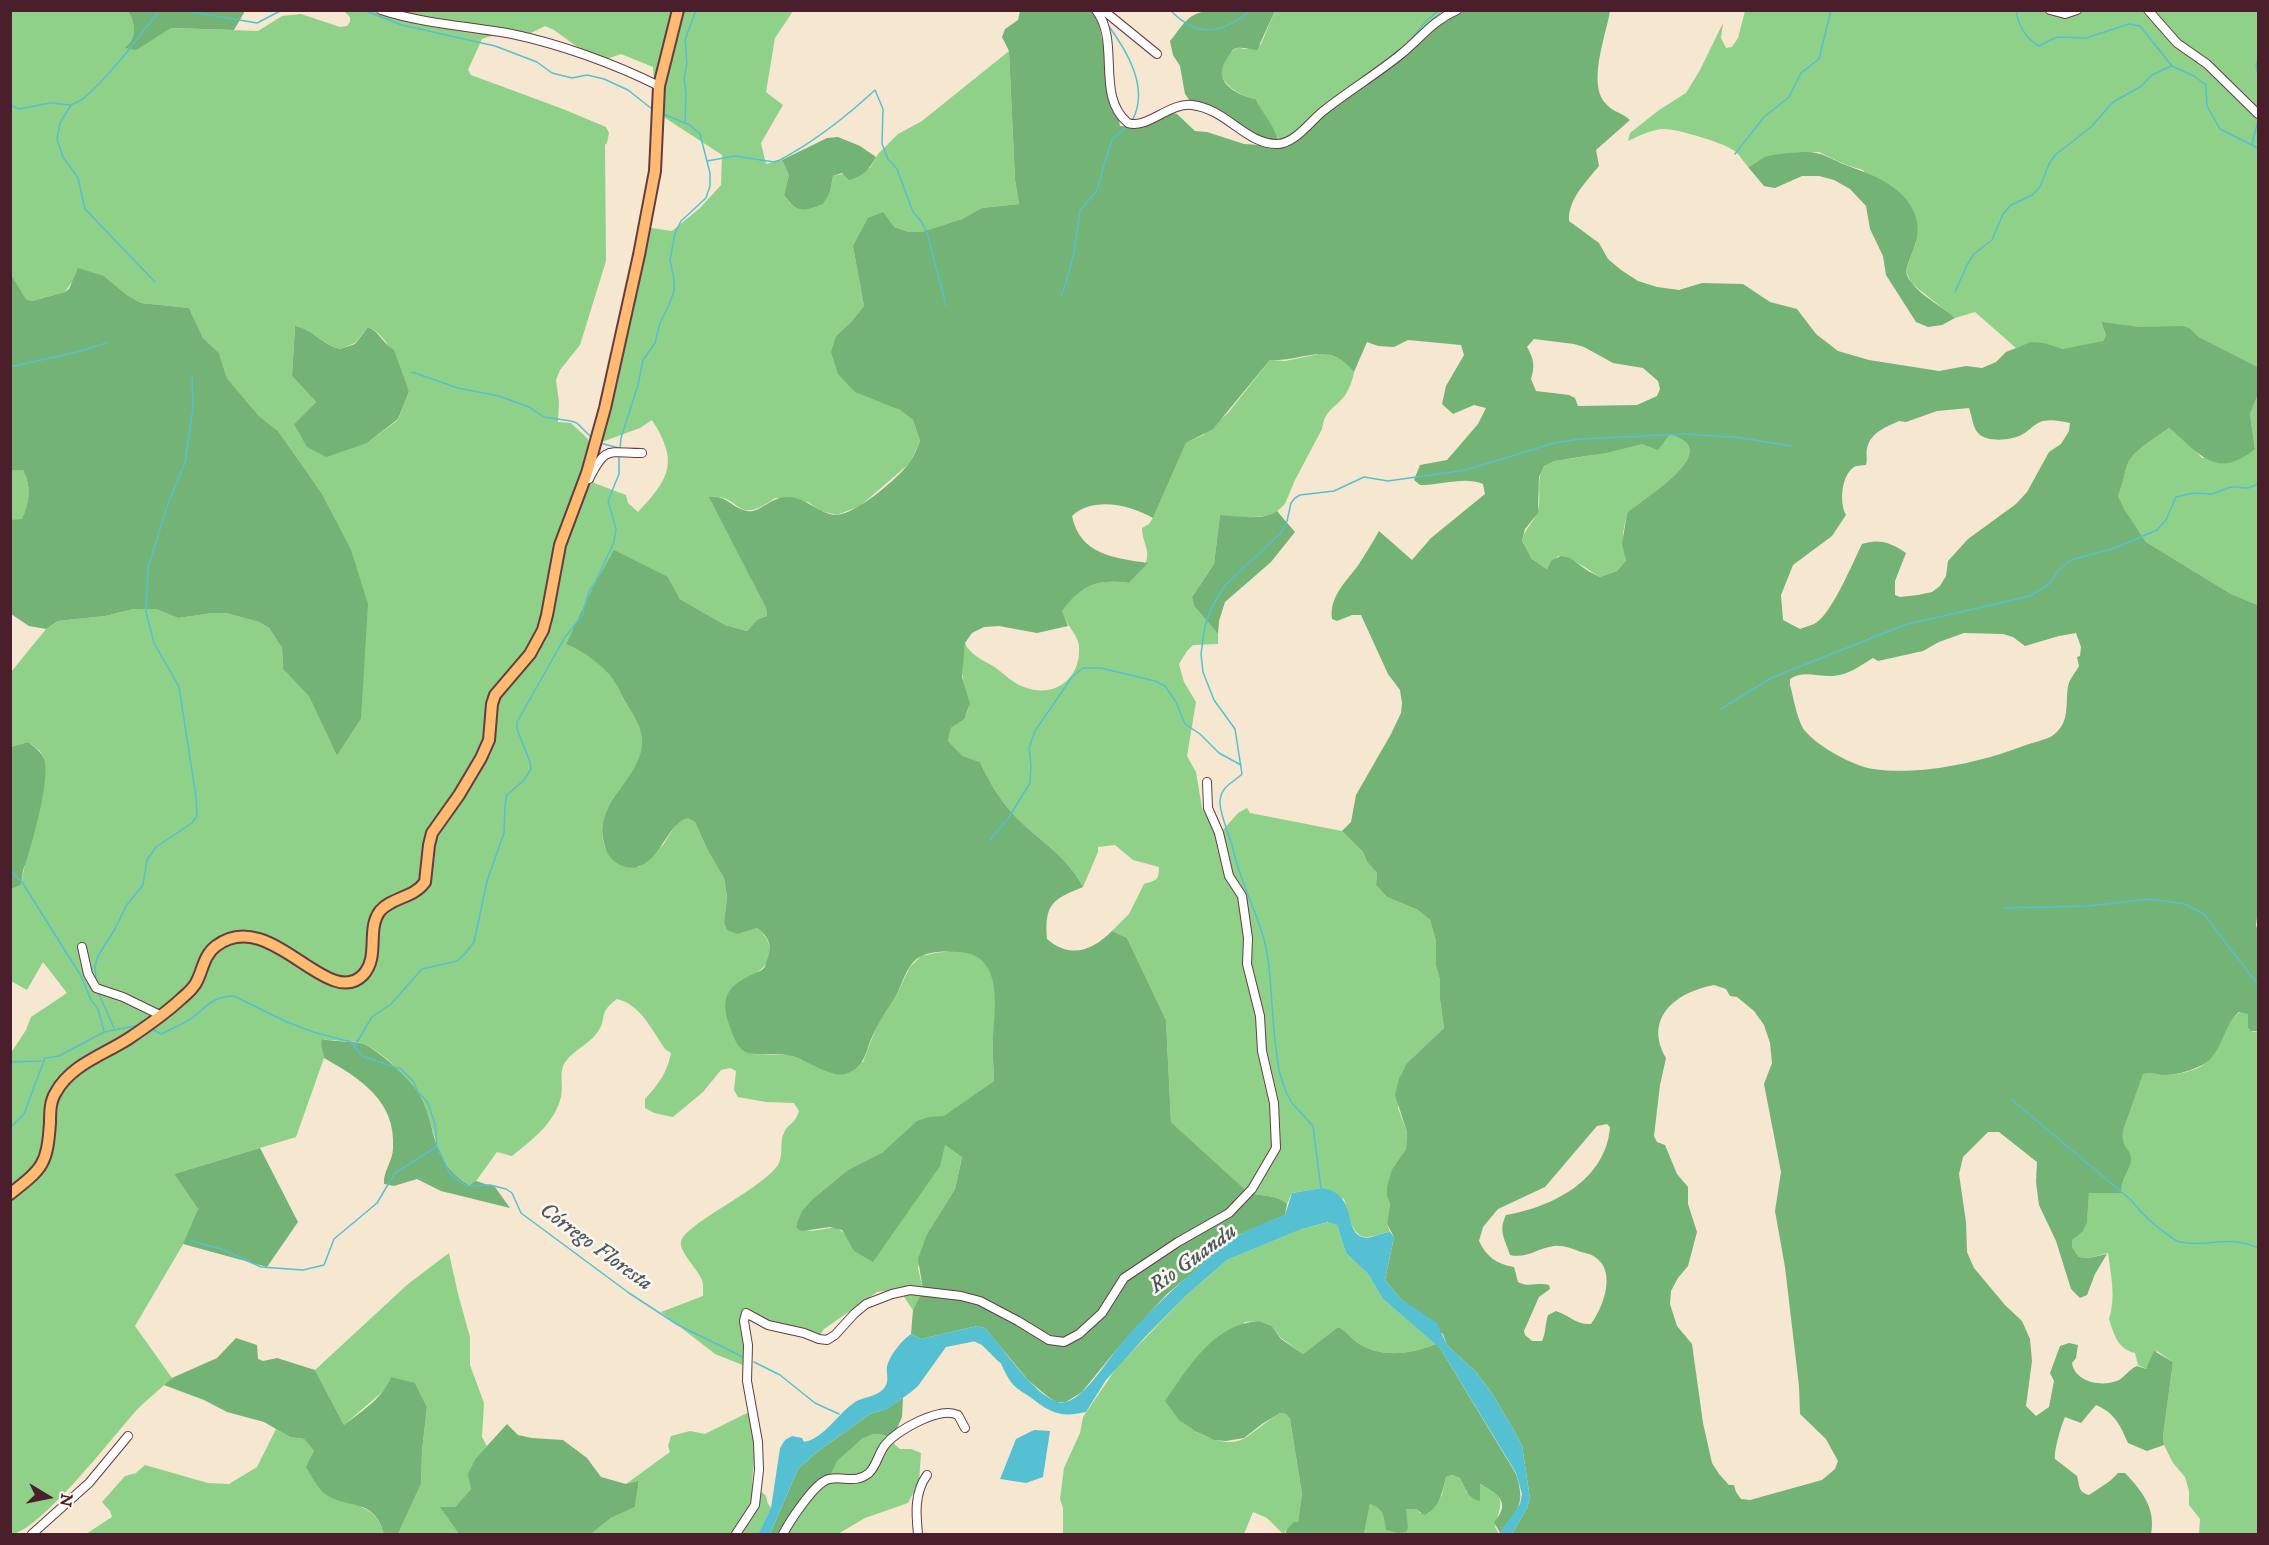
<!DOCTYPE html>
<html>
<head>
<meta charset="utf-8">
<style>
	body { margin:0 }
	#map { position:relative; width:2269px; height:1545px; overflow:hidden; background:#f6e7d1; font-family:"IM FELL DW Pica",serif }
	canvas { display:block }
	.frame { position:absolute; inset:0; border:12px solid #4a1f2b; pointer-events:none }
	.north { position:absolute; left:18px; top:1467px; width:60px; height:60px; -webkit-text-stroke:4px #fbf7ec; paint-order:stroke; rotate:100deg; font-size:16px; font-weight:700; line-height:24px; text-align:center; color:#4a1f2b }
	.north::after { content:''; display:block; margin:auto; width:21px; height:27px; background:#4a1f2b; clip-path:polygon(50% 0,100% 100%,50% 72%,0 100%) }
</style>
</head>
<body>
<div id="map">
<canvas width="2269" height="1545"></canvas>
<div class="frame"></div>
<div class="north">N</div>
</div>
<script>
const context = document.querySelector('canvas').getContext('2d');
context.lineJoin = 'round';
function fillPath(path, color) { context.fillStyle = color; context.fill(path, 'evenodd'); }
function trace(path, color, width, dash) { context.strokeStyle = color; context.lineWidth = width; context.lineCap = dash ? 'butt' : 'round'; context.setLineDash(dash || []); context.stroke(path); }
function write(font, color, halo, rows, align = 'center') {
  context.font = font + ' "IM FELL DW Pica",serif'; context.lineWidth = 5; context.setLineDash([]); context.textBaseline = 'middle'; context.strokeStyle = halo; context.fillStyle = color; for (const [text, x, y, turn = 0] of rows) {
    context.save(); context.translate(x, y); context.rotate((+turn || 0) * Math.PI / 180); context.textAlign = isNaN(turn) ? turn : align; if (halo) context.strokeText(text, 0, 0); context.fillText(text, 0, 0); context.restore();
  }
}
fillPath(new Path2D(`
	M 11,11 L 128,11 C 134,23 138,33 128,45 L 143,45 L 161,32 L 171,28 L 258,31 L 282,16 L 301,14 L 340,27 L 347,26 L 350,22 L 350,17 L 344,11 L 793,11 L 775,38 L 766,92 L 783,105 L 761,143 L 766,164 L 782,160 L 789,175 L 784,195 L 790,203 L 830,192 L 833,176 L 870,168 L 878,154 L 898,134 L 922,121 L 1009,51 L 1015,180 L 1019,204 L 982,208 L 962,219 L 923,232 L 909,232 L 894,227 L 853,246 L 864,306 L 851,322 L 836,336 L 881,401 L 900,410 L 913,420 L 920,441 L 910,463 L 860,506 L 837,515 L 821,511 L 808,502 L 775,498 C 734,528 742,493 710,497 L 766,608 L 767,616 L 758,619 L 747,631 L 725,625 L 680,599 L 668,577 L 600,575 L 566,644 C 586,653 608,667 619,687 C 621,691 621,695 623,699 C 635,717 646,732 641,754 C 633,788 594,803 604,844 C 609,863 622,865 639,867 L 663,845 L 677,823 L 688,817 L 695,822 L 708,851 L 724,878 L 727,897 L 724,922 L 738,934 L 757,928 C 773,940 776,962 757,972 L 754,1054 L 790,1055 L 817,1066 L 863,1062 L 878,1023 L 894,1000 L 910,967 L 921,956 C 939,952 967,946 983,960 C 1001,975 995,1019 993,1040 C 992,1053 994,1068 994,1081 L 944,1117 L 929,1117 L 883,1152 L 848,1170 L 815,1197 L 796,1225 L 798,1229 L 812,1231 L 836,1227 L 845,1234 L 851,1245 L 945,1145 L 962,1156 L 955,1189 L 927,1234 L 918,1268 L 923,1290 L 913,1310 L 900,1291 L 894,1290 L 877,1292 L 824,1329 L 817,1340 L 748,1318 L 751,1350 L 745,1366 L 715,1354 L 661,1312 L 703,1296 C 703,1290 704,1283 701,1278 C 697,1269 679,1251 681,1242 C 684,1224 761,1190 778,1165 C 784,1155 779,1142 784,1133 C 788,1123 795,1125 799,1111 L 794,1103 L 766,1102 L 738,1097 L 734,1090 L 736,1071 L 730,1068 L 721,1070 L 703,1092 L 673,1117 L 654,1113 L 645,1108 L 645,1099 C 658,1085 667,1073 671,1053 L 665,1049 C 652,1030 640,1004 617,999 C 597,1013 608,1019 597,1033 C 589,1044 574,1050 566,1061 C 558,1071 564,1085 561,1097 C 554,1124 533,1139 512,1156 L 497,1152 L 476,1181 L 469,1185 C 438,1165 441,1150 429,1120 C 417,1089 395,1059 364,1044 C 355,1040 334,1042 323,1039 L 321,1046 L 324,1058 L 296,1137 L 174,1174 L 198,1209 L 185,1241 L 135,1326 L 172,1378 C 159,1390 146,1400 134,1413 C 114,1436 37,1534 11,1534 L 11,1053 L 26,1030 L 31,1017 L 67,993 L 43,962 L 27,990 L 11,981 L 10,889 L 21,885 L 44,759 L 40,751 L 28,742 L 11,747 L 11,672 L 46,629 L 58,621 L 105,616 L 134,609 L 156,609 L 178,618 L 213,613 L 226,613 L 259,622 L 269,628 L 282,648 L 283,669 L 309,695 L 337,756 L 361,719 L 330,510 L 321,492 L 278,431 L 259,416 L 227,378 L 219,353 L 203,338 L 189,308 L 141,303 L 127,295 L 104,276 L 71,283 L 65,292 L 32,301 L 26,299 L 10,275 ZM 545,26 L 554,30 L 598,62 L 621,54 L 653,67 L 656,112 L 722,155 L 721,185 L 700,208 L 672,231 L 645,227 L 599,443 L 640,428 L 652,420 C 679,462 670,478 638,512 L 628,503 L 626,495 L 594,483 L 588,439 L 571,423 L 558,422 L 559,402 L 556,380 L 560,370 L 580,345 L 606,261 L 605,145 L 607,143 L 609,133 L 606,127 L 563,109 L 471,75 L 468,70 L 482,39 C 494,34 507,34 519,39 ZM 295,326 C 307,327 324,345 340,349 L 355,343 L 368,327 C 390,335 400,372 409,392 L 398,420 L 367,443 L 354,446 L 294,424 L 316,402 L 292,376 Z
	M 1275,11 L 1460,11 L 1292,143 L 1278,147 L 1256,99 C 1232,95 1204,71 1234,50 C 1239,46 1241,49 1247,49 C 1252,49 1257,46 1261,44 Z
	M 1745,11 L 2258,11 L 2258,367 L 2199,337 L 2191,329 L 2140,327 L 2101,323 L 2106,335 L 2103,341 C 2091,344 2076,350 2064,349 C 2041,347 2044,338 2016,348 L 1975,312 L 1955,318 L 1911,283 L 1906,271 L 1916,242 L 1863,170 L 1846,165 L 1819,152 L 1784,154 L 1748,167 C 1744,162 1740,156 1736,152 C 1726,143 1677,129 1664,129 C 1652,129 1639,136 1628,141 L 1630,133 L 1659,110 L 1686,93 L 1700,70 L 1723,23 L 1721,38 L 1726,48 L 1732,47 L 1738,38 Z
	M 1324,353 L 1345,360 L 1354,372 C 1353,380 1348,392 1343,398 C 1332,410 1325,410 1322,429 L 1295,480 L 1285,504 L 1273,515 L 1243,518 L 1220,515 L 1214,564 L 1192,597 L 1194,606 L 1218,634 L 1218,644 L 1193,645 L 1187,651 L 1179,664 L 1184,682 L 1196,702 L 1187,756 L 1196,772 L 1202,808 L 1217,834 L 1222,831 L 1238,813 L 1247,808 L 1250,813 L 1342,831 L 1363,852 L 1367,862 L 1377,873 L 1376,885 L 1387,897 L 1418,910 L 1430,920 L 1436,941 L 1436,966 L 1440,980 L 1440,1000 L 1444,1028 L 1407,1063 L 1398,1108 L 1407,1132 L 1406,1149 L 1392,1169 L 1387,1196 L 1390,1204 L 1387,1224 L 1390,1232 C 1382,1232 1375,1237 1367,1237 C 1351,1238 1348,1210 1344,1199 L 1322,1188 L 1292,1193 L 1287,1204 C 1279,1195 1260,1196 1249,1193 L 1171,1122 L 1166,1020 L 1127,938 L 1112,931 L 1129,914 L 1144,884 C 1156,880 1159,881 1159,867 L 1133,860 L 1115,845 L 1098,847 L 1098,852 L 1083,887 C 1065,853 1037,840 1012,813 C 999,798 988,780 980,762 L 963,756 L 948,741 L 951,728 C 979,709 966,704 963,678 C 961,667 964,654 965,643 C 969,654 984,661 993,666 C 1004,673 1012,683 1024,687 C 1054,699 1081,679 1079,647 C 1079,635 1065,625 1062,610 C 1082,585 1096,579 1129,583 C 1140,571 1151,564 1146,547 C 1144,539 1142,535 1142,528 L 1149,524 L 1153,518 L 1186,443 L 1203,435 L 1228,413 L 1270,360 L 1285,361 Z
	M 2258,394 L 2258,605 L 2231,594 L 2146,542 L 2124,510 L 2118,496 C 2123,485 2124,473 2128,463 C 2133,451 2158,436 2169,428 L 2194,449 L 2202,458 L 2255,449 L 2250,414 Z
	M 1670,434 C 1677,437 1686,440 1689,447 C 1696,468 1640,501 1627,513 L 1623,533 L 1626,560 L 1617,571 L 1600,577 C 1587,569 1573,558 1558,556 L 1547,569 L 1532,559 L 1522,541 C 1526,526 1532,525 1537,513 C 1543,499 1535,482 1543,468 C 1548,460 1559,460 1568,459 C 1603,454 1636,446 1670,434 Z
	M 11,470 L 23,470 C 32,487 29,503 22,520 L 11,520 Z
	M 2243,1011 L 2248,1014 L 2248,1028 L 2253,1032 L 2258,1031 L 2258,1534 L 2199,1534 L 2200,1519 L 2189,1505 L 2189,1491 L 2185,1477 L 2173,1463 L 2164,1445 L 2163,1436 L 2173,1362 L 2157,1351 L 2146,1369 L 2138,1365 L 2135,1353 C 2118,1349 2114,1335 2109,1319 C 2116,1298 2111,1275 2108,1253 L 2089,1258 L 2079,1257 L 2072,1247 L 2072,1240 C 2092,1221 2086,1219 2089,1193 L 2121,1192 L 2121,1182 L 2130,1164 L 2122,1141 L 2123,1131 L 2143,1073 C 2151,1071 2158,1076 2166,1075 C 2175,1075 2194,1071 2202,1066 C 2223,1052 2224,1018 2243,1011 Z
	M 1329,1222 L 1337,1225 L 1346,1253 L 1368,1274 L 1383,1299 L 1436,1344 C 1411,1354 1385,1358 1361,1345 C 1352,1340 1347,1331 1338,1327 L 1303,1354 L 1281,1338 L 1272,1326 L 1259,1321 L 1245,1322 L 1174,1412 C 1186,1430 1224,1451 1245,1438 C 1257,1430 1268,1420 1280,1413 L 1286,1414 L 1290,1419 L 1302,1494 L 1298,1523 L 1287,1529 L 1283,1534 L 1267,1518 L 1253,1512 L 1244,1534 L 1063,1534 L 1063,1508 L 1060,1499 L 1064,1468 L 1080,1433 L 1083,1417 L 1117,1367 L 1190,1292 L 1227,1260 L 1302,1229 Z
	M 449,1253 L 458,1294 L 470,1337 L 470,1365 L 484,1403 L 482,1437 L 487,1446 L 476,1458 L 471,1489 L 455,1507 L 441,1508 L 459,1534 L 398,1534 L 421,1484 L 422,1451 L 427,1407 L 415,1383 L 388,1387 L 344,1425 L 315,1370 L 408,1284 Z
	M 753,1410 L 763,1449 L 754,1460 L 752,1483 L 766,1496 L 768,1504 L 771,1508 L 758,1534 L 591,1534 L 611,1518 L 635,1507 L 639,1482 L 626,1484 L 670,1452 L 668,1446 L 671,1436 L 690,1431 L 705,1434 Z
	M 276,1429 L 290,1437 L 304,1439 L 361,1507 C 374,1512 380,1521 384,1534 L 86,1534 L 112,1517 L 110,1511 L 102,1502 L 125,1476 L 136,1473 L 145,1465 L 208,1483 L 229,1484 L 257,1467 Z
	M 873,1434 L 884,1435 L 900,1449 L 911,1449 L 921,1453 L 919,1482 L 908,1503 L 865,1518 L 838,1534 L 786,1534 L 799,1509 L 831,1474 L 836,1461 L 862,1439 Z
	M 1452,1475 L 1460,1478 L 1467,1493 L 1479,1489 L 1479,1484 C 1507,1497 1502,1500 1495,1527 L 1499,1534 L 1364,1534 L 1370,1503 C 1377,1505 1382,1512 1385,1518 L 1407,1519 L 1405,1511 L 1406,1509 L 1416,1509 L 1420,1513 L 1429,1513 L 1442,1495 L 1446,1477 Z`), '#8fd189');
fillPath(new Path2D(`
	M 1460,10 L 1610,11 C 1606,36 1586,86 1607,105 C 1613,112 1623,113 1630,120 L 1596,150 L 1599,166 C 1586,182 1568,199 1569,221 L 1599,243 L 1608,259 L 1621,270 L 1638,281 L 1657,287 L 1679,290 L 1702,283 L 1743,284 L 1770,302 L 1797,309 L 1816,334 L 1838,351 L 1869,360 L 1939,371 L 1966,366 L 1982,368 L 1996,362 L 2006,352 L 2031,342 L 2043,343 L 2063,349 L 2103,341 L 2106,335 L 2101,322 L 2140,327 L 2183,326 L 2191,329 L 2199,337 L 2258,367 L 2258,394 L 2250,414 L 2255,449 C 2215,481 2200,453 2169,428 C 2158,436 2133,451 2128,463 C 2124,473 2123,485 2118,496 L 2124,509 L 2146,542 L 2231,594 L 2258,605 L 2258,911 L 2256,925 L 2258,932 L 2258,1031 L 2251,1031 L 2248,1028 L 2248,1014 L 2239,1012 C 2222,1026 2222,1059 2198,1067 C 2189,1071 2176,1075 2166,1075 C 2158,1076 2151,1071 2143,1074 L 2123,1131 C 2121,1150 2131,1147 2131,1159 C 2131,1170 2121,1176 2121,1193 L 2089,1193 L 2087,1223 L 2082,1232 L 2072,1240 L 2072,1247 L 2079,1257 L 2089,1258 L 2107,1254 L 2095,1274 L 2087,1295 L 2080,1298 L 2071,1289 L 2056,1241 L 2039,1205 L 2036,1182 L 2037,1162 L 1999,1132 L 1988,1132 L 1963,1157 L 1959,1174 L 1966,1222 L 1967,1252 L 1974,1268 L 2005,1305 L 2022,1321 L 2030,1339 L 2032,1361 L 2026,1406 L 2036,1416 L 2049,1407 L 2054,1381 L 2050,1373 L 2060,1346 L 2069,1343 L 2078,1345 L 2076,1358 L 2072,1363 C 2075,1382 2102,1388 2119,1380 C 2126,1376 2129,1369 2137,1366 L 2146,1369 L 2154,1351 L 2173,1362 L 2163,1436 L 2164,1445 L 2147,1451 L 2128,1443 C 2120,1425 2115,1413 2096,1405 L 2081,1423 L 2065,1417 C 2061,1426 2054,1450 2055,1459 L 2077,1476 C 2080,1487 2078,1492 2089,1495 L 2110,1481 L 2118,1473 L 2125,1473 C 2142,1491 2156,1508 2151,1534 L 1512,1534 L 1527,1508 L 1530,1499 L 1522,1445 L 1494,1396 L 1476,1372 L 1447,1345 L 1443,1334 L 1401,1299 L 1385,1280 L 1394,1237 L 1387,1224 L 1390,1204 L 1387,1196 L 1387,1187 L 1392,1169 L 1406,1149 L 1407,1132 L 1395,1095 L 1399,1079 L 1407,1063 L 1444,1028 L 1440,1000 L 1440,980 L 1436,966 L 1436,941 L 1430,920 L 1418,910 L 1387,897 L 1376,885 L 1377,873 L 1367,862 L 1363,852 L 1342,831 L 1351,822 L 1356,795 L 1391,734 L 1401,713 L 1402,703 L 1400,690 L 1388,674 L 1361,615 L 1352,615 L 1337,621 L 1332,619 C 1329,596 1347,581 1359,564 C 1366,553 1373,542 1379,531 L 1412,560 L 1431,538 L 1485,494 L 1483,484 C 1464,476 1440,486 1420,485 L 1414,480 L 1420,465 L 1447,460 L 1478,424 L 1486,408 L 1474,405 L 1453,414 L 1442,404 L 1446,386 L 1464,355 L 1461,345 L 1408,340 L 1394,347 L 1378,346 L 1367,342 L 1354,372 C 1328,339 1305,362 1270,360 L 1213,429 L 1186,443 L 1153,518 C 1130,505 1093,496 1072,516 C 1080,555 1115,558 1148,563 L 1129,583 C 1096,579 1082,585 1062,611 L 1068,626 L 1037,633 L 999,626 L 984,627 L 972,633 L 965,643 L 962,677 L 970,704 L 964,719 L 951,728 L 948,741 L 963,756 L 980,762 C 988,780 999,798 1012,813 C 1037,840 1065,853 1083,887 C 1053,899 1044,904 1047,939 C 1070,959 1092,951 1112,931 L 1127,938 L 1166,1020 L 1171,1122 L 1249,1193 C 1260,1196 1279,1195 1287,1204 L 1285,1215 L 1238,1235 L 1167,1294 L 1121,1344 L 1082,1392 L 1066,1402 L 1056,1402 L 1047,1396 L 1028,1380 L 985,1328 L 977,1326 L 921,1339 L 911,1334 L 913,1310 L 923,1290 L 918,1259 L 927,1234 L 955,1189 L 962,1157 L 945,1145 L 940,1166 L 873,1262 L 854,1251 L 842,1230 L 830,1227 L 802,1231 L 798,1229 L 796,1226 L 802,1211 L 815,1197 L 848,1170 L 883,1152 L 917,1121 L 929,1117 L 944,1116 L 994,1081 C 994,1068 992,1054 993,1040 C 995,1008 1004,953 958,952 C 947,951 932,951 922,956 C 906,962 902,988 893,1001 C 885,1013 878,1023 872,1037 C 866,1051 865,1066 848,1073 C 832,1080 805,1058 788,1055 C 775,1053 761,1055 747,1053 C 738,1049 733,1036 730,1027 C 721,1003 724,989 747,977 C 752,974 760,972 764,968 C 766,966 766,962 767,960 C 773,946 769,937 757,928 L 738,934 L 727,930 L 724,922 L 727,897 L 724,878 L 708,851 L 695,822 L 688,818 C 668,822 661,861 637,867 C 628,869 619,866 612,859 C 606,854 605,846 603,839 C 596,801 639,780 642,745 C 643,729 634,716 626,703 C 622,698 621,692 618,687 C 607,667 586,653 566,644 L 593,587 L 614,550 L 668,577 L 680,599 L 725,625 L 747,631 L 758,619 L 767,616 L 766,608 L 709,497 C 728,495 731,508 747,511 C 759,514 771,496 789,497 C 807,498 819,514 836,515 C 855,515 900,477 910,462 C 914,456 917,448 920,441 L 913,420 L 900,410 L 855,392 L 838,374 L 831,352 L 836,336 L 851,322 L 864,306 L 853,246 L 868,218 L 883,212 L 894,227 L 909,232 L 922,232 L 962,219 L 982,208 L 1019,204 L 1015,180 L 1009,51 L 1002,37 L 1005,29 L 1018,20 L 1020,11 L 1096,11 L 1120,126 L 1142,127 L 1172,113 L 1177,114 L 1195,131 L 1207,132 L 1244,144 L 1260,145 L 1221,115 L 1196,109 L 1185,94 L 1180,66 L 1173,55 L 1170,41 C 1178,32 1185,18 1196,14 C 1215,6 1254,11 1275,11 L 1257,50 C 1251,50 1243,47 1237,48 C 1232,49 1230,54 1227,58 C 1211,81 1235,95 1256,99 C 1263,116 1278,128 1278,146 L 1283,147 L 1292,143 L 1303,129 L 1380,70 L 1431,25 ZM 1534,339 L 1574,344 L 1584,347 L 1613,363 L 1643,368 L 1658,381 L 1660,389 L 1657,396 L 1637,405 L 1578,406 L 1575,398 L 1569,395 L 1536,391 L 1531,379 C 1535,366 1534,359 1527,347 ZM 1969,408 C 1972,416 1973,429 1979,434 C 1988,443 2014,440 2023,434 C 2030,430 2035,423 2043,421 C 2052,419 2061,421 2070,423 L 2069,431 L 2061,444 L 2049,452 L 2027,492 L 2016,504 L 1968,539 L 1948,561 L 1946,576 L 1940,586 L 1932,592 L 1918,595 L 1900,597 L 1895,595 L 1895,581 L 1906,553 C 1892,543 1879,538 1862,544 C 1853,562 1831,616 1814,624 C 1810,626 1804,627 1800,629 L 1783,620 L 1781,595 L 1793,565 L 1832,536 L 1846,515 C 1839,503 1841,473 1856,466 C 1857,466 1865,465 1866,465 C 1868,459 1865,452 1868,445 C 1872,432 1888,426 1899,421 L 1906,422 L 1937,411 ZM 1670,434 C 1677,437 1686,440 1689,447 C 1696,468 1640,501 1627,513 L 1622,544 L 1626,560 L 1617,571 L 1600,577 L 1588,571 L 1570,558 L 1561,556 L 1552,560 L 1547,569 L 1532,559 L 1522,541 L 1525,529 L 1538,513 L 1539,477 L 1544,466 L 1554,461 L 1606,453 L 1642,444 L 1658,450 ZM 1964,633 L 2003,634 L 2013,637 L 2025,646 L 2059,636 L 2076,633 L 2081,647 L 2080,656 L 2077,657 L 2079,666 C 2076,672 2070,678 2068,686 C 2065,704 2071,723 2052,736 C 2045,740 2034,742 2026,745 C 1982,762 1921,776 1873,769 C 1853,766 1819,747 1806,732 C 1797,722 1794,698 1790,685 L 1790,679 C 1803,670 1818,677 1833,676 C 1848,675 1860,666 1873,658 L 1878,661 L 1923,651 L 1939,642 ZM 1714,985 L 1726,989 L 1730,996 L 1737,997 L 1754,1011 L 1764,1025 L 1770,1043 L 1772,1063 L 1764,1084 L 1781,1172 L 1775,1211 L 1785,1267 L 1799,1386 L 1800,1414 L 1826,1439 L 1838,1461 L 1835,1469 L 1822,1480 L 1750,1500 L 1741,1499 L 1736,1492 L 1734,1485 L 1729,1485 L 1719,1474 L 1712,1463 L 1703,1423 L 1692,1344 L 1677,1326 L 1670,1304 L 1671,1291 L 1678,1278 L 1688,1266 L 1697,1232 L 1688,1204 L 1688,1187 L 1677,1174 L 1665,1145 L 1657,1142 L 1654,1136 L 1660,1085 L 1666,1058 C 1643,1018 1676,992 1714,985 ZM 1607,1124 L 1610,1127 C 1606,1180 1553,1207 1506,1215 C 1498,1231 1505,1239 1510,1255 C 1527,1259 1538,1248 1554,1246 C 1563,1245 1573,1249 1581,1252 C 1585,1253 1591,1254 1595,1257 C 1617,1271 1603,1308 1591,1324 C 1576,1325 1569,1315 1556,1311 L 1548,1315 C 1545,1324 1546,1333 1542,1341 L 1532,1341 L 1525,1335 L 1524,1331 L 1539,1297 L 1550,1289 L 1549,1285 C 1539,1282 1528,1288 1518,1282 L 1514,1267 C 1496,1264 1486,1256 1479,1241 L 1483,1227 L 1498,1209 L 1545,1187 L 1597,1126 Z
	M 128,11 L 245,10 L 245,11 L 234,30 L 171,28 L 136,50 L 125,48 C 138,36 135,24 128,11 Z
	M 838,137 L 860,146 L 876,157 C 869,170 863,176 849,180 L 842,173 L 833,176 L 830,192 L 823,204 C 804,211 798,214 784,195 L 789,175 L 782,160 L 827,138 Z
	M 1804,152 C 1824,152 1830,159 1848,166 C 1874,175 1911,189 1917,222 C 1920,240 1911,253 1906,271 C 1908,289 1941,305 1955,318 L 1942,325 L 1928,327 L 1916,322 L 1886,275 L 1883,256 L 1870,229 L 1866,206 L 1850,189 L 1834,180 L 1819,176 L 1802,176 L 1775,188 L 1764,186 L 1748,167 C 1755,165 1758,160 1765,157 C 1776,153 1792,153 1804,152 Z
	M 78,268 L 104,276 L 127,295 L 141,303 L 189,308 L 203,338 L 219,353 L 227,378 L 259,416 L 278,431 L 321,492 L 351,550 L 368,604 L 361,719 L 337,756 L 309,696 L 283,669 L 282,648 L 269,628 L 259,622 L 226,613 L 213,613 L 178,618 L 156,609 L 134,609 L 105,616 L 58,621 L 46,629 L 29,626 L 11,614 L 11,520 L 22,519 C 29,503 32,487 23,470 L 11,470 L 11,275 L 26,299 L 32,301 L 65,292 L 69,289 Z
	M 295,326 C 310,328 323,345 340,349 L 355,344 L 368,327 C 380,332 383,344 394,350 L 409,392 L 398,419 L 367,443 L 326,457 L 307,447 L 294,424 L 316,402 L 292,376 Z
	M 1277,511 L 1295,532 L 1271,562 L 1225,602 L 1219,621 L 1218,634 L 1194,606 L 1192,597 L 1214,564 L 1220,515 C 1235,516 1265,521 1277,511 Z
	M 28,742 C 34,747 41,751 44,759 C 51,779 31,849 23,871 L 21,885 L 11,889 L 11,747 Z
	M 322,1039 C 333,1042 356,1041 364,1044 C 383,1054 415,1082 423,1102 C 438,1137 432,1162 469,1185 L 476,1181 L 495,1187 L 510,1208 L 441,1191 L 417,1179 L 394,1186 L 384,1184 C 383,1171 393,1161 393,1148 C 396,1101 361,1079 324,1058 L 321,1046 Z
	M 260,1148 L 298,1222 L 267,1267 L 183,1244 L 198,1209 L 174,1174 Z
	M 1259,1321 L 1272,1326 L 1281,1339 L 1303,1354 L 1338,1327 C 1347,1331 1352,1340 1361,1345 C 1385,1358 1411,1354 1436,1344 L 1440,1348 L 1516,1474 C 1526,1506 1518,1507 1500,1533 L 1494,1522 C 1512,1502 1497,1493 1480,1484 L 1480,1501 C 1468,1499 1465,1488 1460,1478 L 1452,1475 L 1446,1477 C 1443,1490 1439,1510 1424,1515 L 1416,1509 L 1406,1509 L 1408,1528 L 1406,1532 L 1398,1533 L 1386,1530 C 1385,1518 1383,1508 1370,1504 L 1364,1534 L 1285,1534 L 1287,1529 L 1294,1522 L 1298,1522 L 1302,1494 L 1290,1419 L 1286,1414 L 1280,1413 L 1262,1424 L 1244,1438 L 1226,1441 L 1214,1440 L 1195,1431 L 1179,1420 L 1165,1401 C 1189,1367 1213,1324 1259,1321 Z
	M 236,1338 L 257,1345 L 258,1359 L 263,1361 L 277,1358 L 315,1370 L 344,1425 C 361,1412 384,1397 391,1377 L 415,1383 L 427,1407 L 422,1451 L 421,1484 L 398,1534 L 384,1534 C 374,1497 349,1510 325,1494 C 318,1489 311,1475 306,1467 L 314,1451 L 304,1439 L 290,1437 L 264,1422 L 227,1412 L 204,1400 L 164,1385 L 172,1378 L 217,1358 Z
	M 903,1398 L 902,1417 L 892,1440 L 884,1435 L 873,1434 L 862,1439 L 837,1461 L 831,1474 L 799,1509 L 786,1534 L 770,1534 L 798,1469 L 817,1452 L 870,1414 L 887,1409 Z
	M 507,1424 L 518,1435 L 532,1438 L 563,1440 L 587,1458 L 601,1477 L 626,1484 L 639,1481 L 635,1507 L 611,1518 L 591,1534 L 459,1534 L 440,1507 L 455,1507 L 471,1489 L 468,1474 L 476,1458 Z`), '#73b375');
fillPath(new Path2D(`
	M 1322,1188 C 1358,1194 1343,1230 1362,1237 C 1371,1240 1381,1232 1390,1232 L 1394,1237 L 1385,1280 L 1401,1299 L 1437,1323 L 1447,1345 L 1476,1372 L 1494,1396 L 1522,1445 L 1530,1499 L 1527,1508 L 1512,1534 L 1499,1534 L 1520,1504 L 1522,1494 L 1516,1473 L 1440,1348 L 1383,1299 L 1368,1274 L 1346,1253 L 1337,1225 L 1328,1222 L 1302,1229 L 1227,1260 L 1190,1292 L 1146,1336 L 1106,1380 L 1086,1412 C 1060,1418 1051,1413 1030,1397 C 1023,1392 1016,1389 1011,1382 C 1001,1368 998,1348 981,1340 L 946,1347 L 918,1386 L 911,1392 L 888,1409 L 870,1414 L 817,1452 L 798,1469 L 770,1534 L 758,1534 L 771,1508 L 780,1448 L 785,1440 L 792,1436 L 802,1438 L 804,1442 C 825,1438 837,1414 855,1402 C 865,1396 880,1397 886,1385 C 889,1379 886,1373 887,1367 C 889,1356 902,1340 911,1334 L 921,1339 L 977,1326 L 985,1328 C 1003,1347 1033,1395 1058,1402 C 1079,1408 1107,1361 1119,1346 C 1144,1316 1173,1289 1203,1263 C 1214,1253 1225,1242 1239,1235 C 1253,1227 1270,1221 1285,1215 L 1292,1193 Z
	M 1034,1430 L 1050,1431 L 1043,1477 L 1026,1483 L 1000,1479 L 1016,1439 Z`), '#55c0d1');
trace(new Path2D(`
	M 180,10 L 257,23 L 282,10
	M 363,10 L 402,25 L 495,46 L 537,62 L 552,73 L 572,78 L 587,75 L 604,79 L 628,90 L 652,109
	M 1170,10 C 1198,39 1222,34 1251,10
	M 2016,10 C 2018,25 2026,39 2039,46 L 2057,37 L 2086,38 L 2129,24 L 2140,26 L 2172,66 L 2194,76 L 2206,85 L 2207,106 L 2220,129 L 2258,148
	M 1108,25 C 1127,51 1149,87 1133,119
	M 2258,60 L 2256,66 L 2258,74
	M 1368,74 L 1408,43 L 1427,20 L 1439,10
	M 10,105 L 19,109 L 50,103 L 71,105
	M 685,121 L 686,93 L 684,79 L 687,63 L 685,40 L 696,10
	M 2252,143 L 2258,121
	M 1735,154 L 1764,117 L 1789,97 L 1801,73 L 1819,59 L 1831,10
	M 707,161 L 735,156 L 774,162 L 780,160 C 815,141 846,117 875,90 L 883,109 L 882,144 L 888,159 L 897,169 L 913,212 L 921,221 L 927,233 L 946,305
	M 155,282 L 85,209 L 78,178 L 63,157 L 57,139 L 60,123 L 71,105 L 83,99 L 100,83 L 123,57 L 160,10
	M 1955,292 L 1967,265 L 1974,254 L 1992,240 L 2003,214 L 2011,205 L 2032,195 L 2040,187 L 2049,164 L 2055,155 L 2091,127 L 2113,102 L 2140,87 L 2152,75 L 2171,66
	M 1062,295 L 1074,254 L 1080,210 L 1096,192 L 1112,139 L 1128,126
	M 10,367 L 77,352 L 106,343
	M 412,372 L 458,388 L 499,396 L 529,407 L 544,417 L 571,421 L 577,423 L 591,437
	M 600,443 L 619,448
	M 620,450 L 621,438 L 638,385 L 643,360 L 655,343 L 660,323 L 669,305 L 674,291 L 674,280 L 670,260 L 675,233 L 681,221 L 706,198 L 710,186 L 710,173 L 700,134 L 690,125 L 663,114
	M 1721,709 L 1771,678 L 1904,625 L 2030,596 L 2049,584 L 2060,569 L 2071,560 L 2115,548 L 2157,530 L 2166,520 L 2176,497 L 2193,493 L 2212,494 L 2231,487 L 2248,488 L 2258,484
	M 990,840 L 1009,817 L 1030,783 L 1031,765 L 1029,748 L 1035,731 L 1072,677 L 1083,668 L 1101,668 L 1155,681 L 1165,686 L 1176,702 L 1185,724 L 1200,734 L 1219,753 L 1241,765
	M 10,870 L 22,882 L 81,976 L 91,1000 L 98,1009 L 104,1031
	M 2004,908 L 2088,906 L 2150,899 L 2185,904 L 2204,914 L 2258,985
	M 96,981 L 95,966 L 98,956 L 115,929 L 126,906 L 143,885 L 147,860 L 156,847 L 192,823 L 197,816 L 196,797 L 179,687 L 154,643 L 146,612 L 148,567 L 169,501 L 185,463 L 193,407 L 192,377
	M 99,994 L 114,1028
	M 150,1028 L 161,1034 C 172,1028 187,1023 196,1015 C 208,1004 216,996 234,996 L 287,1022 L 313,1032 L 351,1042 L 362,1056 L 401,1069 L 413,1081 L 418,1092 L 428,1103 L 435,1124 L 437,1146 L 450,1174 L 466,1186 L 490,1185 L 506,1189 L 512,1193 L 521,1213 L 629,1293 L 678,1325 L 743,1357
	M 354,1047 L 372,1017 L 391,1004 L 422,969 L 457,961 L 465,954 L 474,942 L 487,881 L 504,833 L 505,805 L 507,795 L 524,780 L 531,769 L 530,762 L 517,729 L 517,722 L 565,637 L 582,616 L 589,591 L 595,583 L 614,542 L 616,529 L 608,501 L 619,474 L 619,455
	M 10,1062 L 41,1061
	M 2011,1099 L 2131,1200 C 2144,1216 2152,1223 2168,1235 C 2173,1238 2175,1241 2180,1242 C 2209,1248 2228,1234 2258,1248
	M 10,1128 L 24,1114 L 45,1058 L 59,1056 L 104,1032 L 140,1025
	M 1321,1189 L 1313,1126 L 1292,1103 L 1286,1092 L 1280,1074 C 1272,1037 1273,997 1268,959 C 1263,921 1241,887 1233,849 C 1230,836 1219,813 1220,801 C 1221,786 1233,783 1242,774 L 1235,729 L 1214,700 L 1203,672 L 1201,654 L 1205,626 L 1211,609 L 1225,585 L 1281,533 L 1287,521 L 1291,503 L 1295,498 L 1300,495 L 1334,491 L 1364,477 L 1388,481 L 1466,470 L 1554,443 L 1580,439 L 1686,434 L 1735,437 L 1792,446
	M 190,1241 L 222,1249 L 261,1267 L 303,1270 L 324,1265 L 334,1239 L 377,1203 L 395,1173 L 436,1147
	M 754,1362 L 780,1375 L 815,1403 L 839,1414`), '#55c0d1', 1.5);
trace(new Path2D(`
	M 975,1336 L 985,1341 L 1002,1358`), '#55c0d1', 10);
const minor = new Path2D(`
	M 381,10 C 424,24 469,26 512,34 C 560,44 615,64 659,86
	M 1096,10 C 1121,42 1095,96 1128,123 C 1146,130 1170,102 1192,105 C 1227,109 1246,145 1278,144 C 1295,143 1310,122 1322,112 C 1347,92 1375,75 1400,55 C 1421,38 1432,21 1457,10
	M 1103,10 L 1157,54
	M 2050,10 L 2065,14 L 2077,10
	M 2148,10 L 2177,43 L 2207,64 L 2258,114
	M 589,479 C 606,445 608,453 642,453
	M 82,947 L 88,974 L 96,988 L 123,997 L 160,1015
	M 32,1534 L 89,1483 L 128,1436
	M 736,1534 L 755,1505 L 759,1470 L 758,1442 L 747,1381 L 748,1345 L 744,1321 L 746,1313 L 768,1325 L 804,1333 L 819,1339 L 827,1340 L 835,1335 L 854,1314 L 866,1304 L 892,1294 L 910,1290 L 961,1296 L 980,1301 L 1018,1321 L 1049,1340 L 1064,1342 L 1079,1334 L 1102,1313 L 1124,1278 L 1178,1242 L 1229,1213 L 1252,1189 L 1276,1148 L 1274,1103 L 1262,1051 L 1260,1016 L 1247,964 L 1248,938 L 1242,896 L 1229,876 L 1219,833 L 1208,808 L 1207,782
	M 783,1534 C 790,1521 815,1482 829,1479 C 844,1476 856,1484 869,1473 C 877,1465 878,1454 885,1445 C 897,1430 940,1406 958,1415 L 965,1428
	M 918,1534 C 916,1514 914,1493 927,1475`);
const major = new Path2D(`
	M 10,1194 C 43,1168 47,1165 50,1123 C 50,1113 50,1101 56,1092 C 71,1065 103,1055 128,1039 C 146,1027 166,1013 182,998 C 188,993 194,988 197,981 C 203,969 204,955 216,946 C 269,905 328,1011 363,975 C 380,957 366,929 380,911 C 392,897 414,898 425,882 L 429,845 L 432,833 L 459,795 L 481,758 L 489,740 L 492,704 L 495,695 L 530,654 L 543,630 L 547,615 L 560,545 L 587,473 L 605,408 L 639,255 L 655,171 L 659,86 L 678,10`);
trace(minor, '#643d44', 10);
trace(major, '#643d44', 14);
trace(minor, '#fff', 8);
trace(major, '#ffbb71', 10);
write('italic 22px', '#4e5765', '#fbf7ec', [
	["Córrego Floresta",595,1248,36],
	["Rio Guandu",1194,1260,-36]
]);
</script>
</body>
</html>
